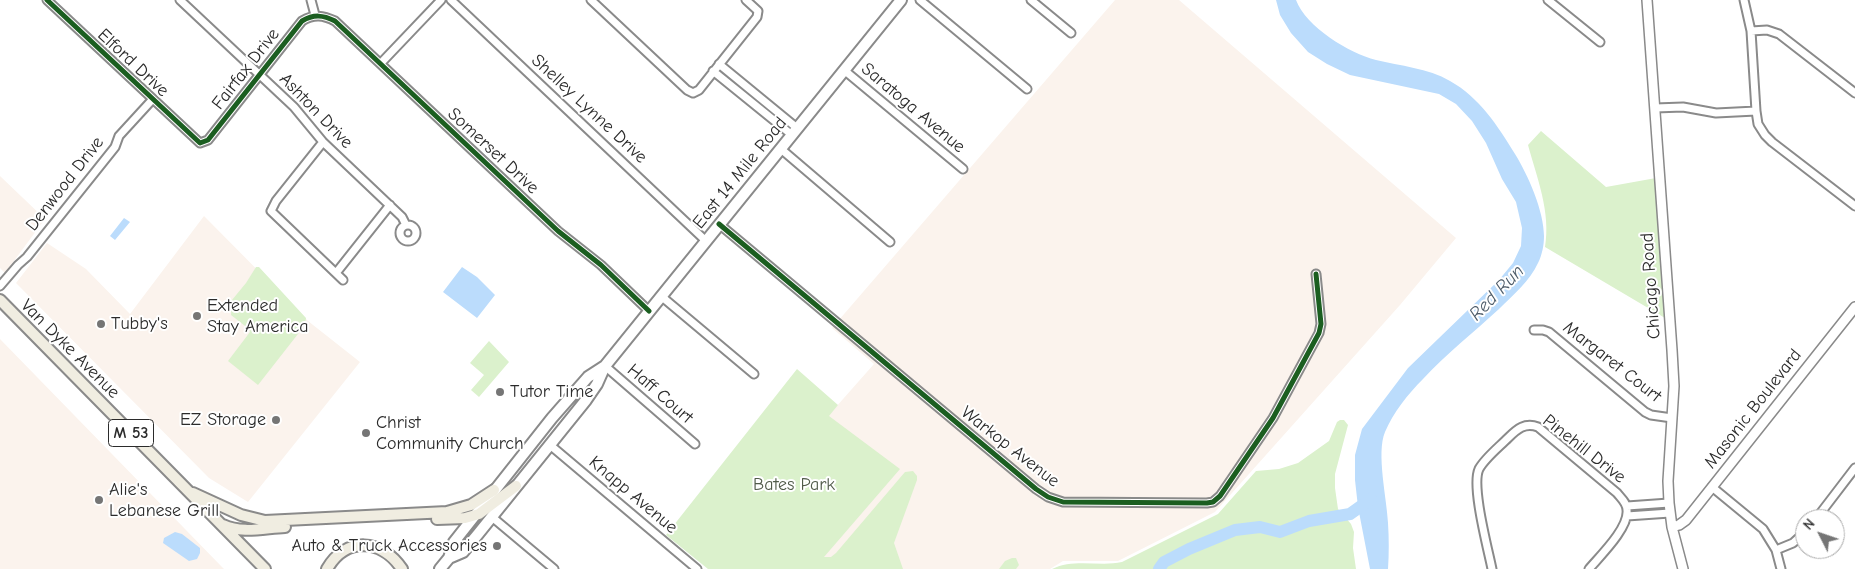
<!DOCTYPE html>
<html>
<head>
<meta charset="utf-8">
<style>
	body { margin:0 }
	#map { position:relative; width:1855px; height:569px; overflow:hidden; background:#fff; font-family:"Comic Neue",sans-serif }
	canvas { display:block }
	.north { position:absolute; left:1795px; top:509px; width:50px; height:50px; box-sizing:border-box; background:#fff; border:1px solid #aaa; border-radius:50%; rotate:311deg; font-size:14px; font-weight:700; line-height:20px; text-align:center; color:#2b2b2b }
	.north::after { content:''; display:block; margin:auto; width:18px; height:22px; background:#757575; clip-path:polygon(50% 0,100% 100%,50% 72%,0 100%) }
</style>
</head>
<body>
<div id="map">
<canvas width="1855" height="569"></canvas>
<div class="north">N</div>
</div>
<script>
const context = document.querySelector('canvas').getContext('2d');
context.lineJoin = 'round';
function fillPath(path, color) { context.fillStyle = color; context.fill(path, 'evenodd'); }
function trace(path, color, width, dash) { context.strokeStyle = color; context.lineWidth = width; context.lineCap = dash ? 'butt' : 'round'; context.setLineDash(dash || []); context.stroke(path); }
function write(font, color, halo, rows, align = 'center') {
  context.font = font + ' "Comic Neue",sans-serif'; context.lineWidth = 4; context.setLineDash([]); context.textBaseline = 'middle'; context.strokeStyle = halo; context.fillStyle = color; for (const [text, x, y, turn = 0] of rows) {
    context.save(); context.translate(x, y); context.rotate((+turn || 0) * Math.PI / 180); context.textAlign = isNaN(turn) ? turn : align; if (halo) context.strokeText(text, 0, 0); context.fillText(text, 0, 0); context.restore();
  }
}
fillPath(new Path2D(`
	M 1115,0 L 1179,0 L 1456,238 L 1400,305 L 1215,512 L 1118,561 L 1063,561 L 1050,569 L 813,569 L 828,416 L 874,364 L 832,328 Z
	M 0,176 L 45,219 L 5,273 L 0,268 Z
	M 204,216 L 308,321 L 360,362 L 248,502 L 209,478 L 16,283 L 47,243 L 86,269 L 130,314 Z
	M 0,339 L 222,567 L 224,569 L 0,569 Z`), '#fbf3ed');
fillPath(new Path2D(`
	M 1541,131 L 1606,187 L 1656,178 L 1665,318 L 1545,247 C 1551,212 1537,178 1528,145 Z
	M 256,267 L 259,267 L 306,318 L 305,325 L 258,385 L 228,361 L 250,332 L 249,329 L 231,315 L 232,300 L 246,283 Z
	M 489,341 L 509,362 L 479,397 L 471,390 L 484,375 L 470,363 Z
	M 797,369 L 838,405 L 829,416 L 900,469 L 824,557 L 831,557 L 836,553 L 905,472 L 913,471 L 917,476 L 917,480 L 894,543 L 903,569 L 708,569 L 666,535 Z
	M 1340,420 L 1344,420 L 1348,425 L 1335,474 L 1335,488 L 1338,509 L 1351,524 L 1354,532 L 1353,548 L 1356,569 L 1052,569 C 1074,558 1100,567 1122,562 L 1218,514 L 1256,471 L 1279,469 L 1298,463 L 1329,441 L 1337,422 Z
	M 1012,558 L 1016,558 L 1019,565 L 1016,569 L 999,569 L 1005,561 Z`), '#dbf1cc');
fillPath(new Path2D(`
	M 1276,0 L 1296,0 C 1306,27 1349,53 1376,60 C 1400,66 1428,68 1450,81 C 1479,97 1498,126 1515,154 C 1528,175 1544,211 1544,236 C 1544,245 1542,255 1538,263 C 1530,281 1513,295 1499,309 C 1474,332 1446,354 1423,379 C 1408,394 1393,413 1385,432 C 1376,453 1387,499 1388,523 C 1389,538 1389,554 1388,569 L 1370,569 L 1358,507 L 1355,480 L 1355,455 L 1362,429 L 1408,368 L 1499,280 L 1513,263 L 1521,246 L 1522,228 L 1516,202 L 1502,179 L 1486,143 L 1472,121 L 1456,104 L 1439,94 L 1350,75 L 1327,64 L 1308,52 L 1291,33 L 1280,15 Z
	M 124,218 L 130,222 L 115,240 L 110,236 Z
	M 462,267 L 477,277 L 495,295 L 477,318 L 443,292 Z
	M 175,532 L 182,534 L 200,548 L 200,553 L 197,559 L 189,561 L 163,543 L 164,538 Z`), '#bbdcfc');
trace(new Path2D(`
	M 1159,569 L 1164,562 L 1189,549 L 1235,530 L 1260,527 L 1280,532 L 1309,521 L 1350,514 L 1371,499`), '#bbdcfc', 12);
const minor = new Path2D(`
	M 47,0 L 200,143 L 208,140 L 302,21 C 314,14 323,15 335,21 L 558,231 L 601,265 L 649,311
	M 180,0 L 294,107 L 323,142 L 402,217 L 406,225
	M 311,0 L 315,15
	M 451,0 L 706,241
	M 591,0 L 687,90 L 693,93 L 699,90 L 757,17 L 758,11 L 746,0
	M 920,0 L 1027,89
	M 1031,0 L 1071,33
	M 1548,0 L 1600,42
	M 1744,0 L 1751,31 L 1756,111 L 1758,124 L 1765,135 L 1772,142 L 1855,206
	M 1751,31 L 1767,30 L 1779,34 L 1855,93
	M 381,63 L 441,0
	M 719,64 L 797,128
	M 844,70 L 963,169
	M 713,71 L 792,135
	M 1655,108 L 1683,107 L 1716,113 L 1756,111
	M 323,142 L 276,201 L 271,211 L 343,280
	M 781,149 L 890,242
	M 719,224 L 1036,489 L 1048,497 L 1063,502 L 1207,503 L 1213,502 L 1220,496 L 1273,418 L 1319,333 L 1321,324 L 1316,274
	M400 233a8 8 0 1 1 16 0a8 8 0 1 1-16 0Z
	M 336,273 L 390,205
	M 0,286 L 18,265 L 27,257 L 115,147 L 119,136 L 152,100
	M 661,296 L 754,374
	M 1534,330 L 1543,330 L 1549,332 L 1645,412 L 1651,415 L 1672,418
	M 605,366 L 695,444
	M 550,445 L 697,569
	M 1712,487 L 1763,529 L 1776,550 L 1781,569
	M 1627,506 L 1669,503
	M 1627,516 L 1670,513
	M 492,517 L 554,569
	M 1816,519 L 1855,468
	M 1776,550 L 1793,543 L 1805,532
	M 1492,569 C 1488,549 1471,486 1479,469 C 1485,458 1499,447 1508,438 C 1517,429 1525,422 1538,427 L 1617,493 C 1621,498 1627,503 1627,510 C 1629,528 1600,556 1589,569`);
const tertiary = new Path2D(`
	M 1647,0 L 1672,350 L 1674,386 L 1668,481 L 1669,503 L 1672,527 L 1683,569
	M 1672,527 L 1679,525 L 1686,520 L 1855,307`);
const secondary = new Path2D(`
	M 449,558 L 463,552 L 478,534 L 586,400 L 597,384 L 605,366 L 901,0
	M 440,569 L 449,558 L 454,542 L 552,418 L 588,377 L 605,366`);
const primary = new Path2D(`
	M 0,300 L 265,569
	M 193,493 L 241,515 L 265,521 L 447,512 L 471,505 L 494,490
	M 437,519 L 465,518 L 479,514 L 516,486
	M 223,525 C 242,534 264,528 285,527
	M 327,569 C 346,536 382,539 402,569`);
trace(minor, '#8a8a8a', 11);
trace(tertiary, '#8a8a8a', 12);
trace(secondary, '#8a8a8a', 14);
trace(primary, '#8a8a8a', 14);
trace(minor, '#fff', 7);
trace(tertiary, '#fff', 9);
trace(secondary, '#fff', 10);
trace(primary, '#f0ede1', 10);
trace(new Path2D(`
	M 47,0 L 200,143 L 208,140 L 302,21 C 314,14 323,15 335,21 L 558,231 L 601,265 L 649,311
	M 719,224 L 1036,489 L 1048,497 L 1063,502 L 1207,503 L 1213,502 L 1220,496 L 1273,418 L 1319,333 L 1321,324 L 1316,274`), '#1b5e20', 5);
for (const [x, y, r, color] of [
	[197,316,5,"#757575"],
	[101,324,5,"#757575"],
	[500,392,5,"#757575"],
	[276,420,5,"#757575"],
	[366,433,5,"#757575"],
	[99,500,5,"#757575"],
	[497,546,5,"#757575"]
]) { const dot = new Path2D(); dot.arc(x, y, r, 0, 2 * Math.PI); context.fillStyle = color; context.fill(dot); trace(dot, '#fff', 2); }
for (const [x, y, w] of [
	[131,433,45]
]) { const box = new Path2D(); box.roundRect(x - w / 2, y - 13.5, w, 27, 4); context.fillStyle = '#fff'; context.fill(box); trace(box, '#2b2b2b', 1); }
write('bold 16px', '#2b2b2b', null, [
	["M 53",131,433]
]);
write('18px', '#2b2b2b', '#fff', [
	["Elford Drive",133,63,43],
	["Fairfax Drive",246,69,-52],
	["Saratoga Avenue",913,108,40],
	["Shelley Lynne Drive",589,109,43],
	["Ashton Drive",316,111,46],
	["Somerset Drive",493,151,43],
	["East 14 Mile Road",740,173,-51],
	["Denwood Drive",65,184,-52],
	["Chicago Road",1651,286,-94],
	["Van Dyke Avenue",70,349,45],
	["Margaret Court",1612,362,38],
	["Haff Court",660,394,41],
	["Masonic Boulevard",1753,409,-52],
	["Warkop Avenue",1010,447,38],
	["Pinehill Drive",1584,449,38],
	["Knapp Avenue",633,495,40]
]);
write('18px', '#2b2b2b', '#fff', [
	["Extended",207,306],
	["Stay America",207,327],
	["Tubby's",111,324],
	["Tutor Time",510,392],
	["EZ Storage",266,420,"right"],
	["Christ",376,423],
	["Community Church",376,444],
	["Alie's",109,490],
	["Lebanese Grill",109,511],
	["Auto & Truck Accessories",487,546,"right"]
], 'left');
write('18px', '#505a49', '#fff', [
	["Bates Park",794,485]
]);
write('italic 19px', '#4e5c69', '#fff', [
	["Red Run",1497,293,-46]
]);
</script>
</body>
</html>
